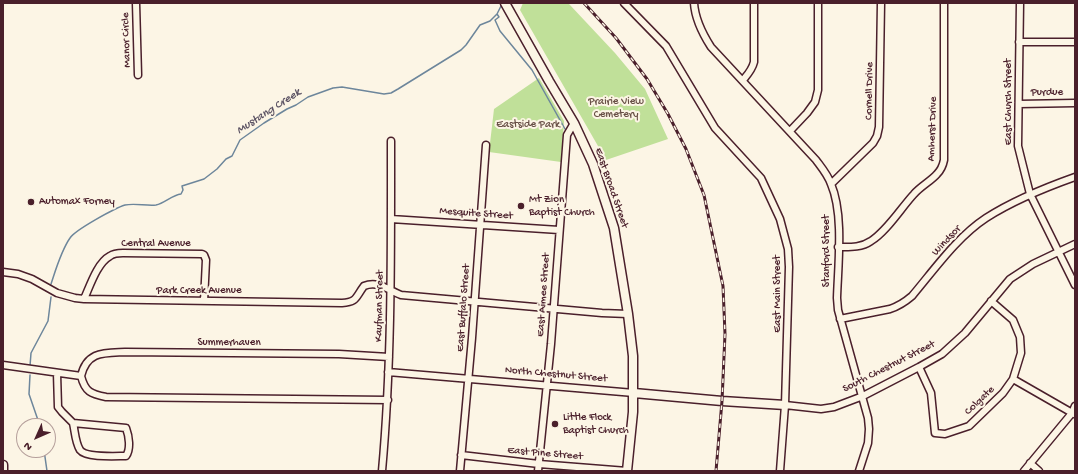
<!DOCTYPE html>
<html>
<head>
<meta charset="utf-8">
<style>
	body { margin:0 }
	#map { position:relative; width:1078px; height:474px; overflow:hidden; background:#fcf5e5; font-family:"Gochi Hand",sans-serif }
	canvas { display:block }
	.frame { position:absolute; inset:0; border:4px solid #4a1f2b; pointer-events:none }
	.north { position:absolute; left:16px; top:418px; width:40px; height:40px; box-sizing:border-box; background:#fcf5e5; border:1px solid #b59f9b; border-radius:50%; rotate:225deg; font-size:11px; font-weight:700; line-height:16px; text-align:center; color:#4a1f2b }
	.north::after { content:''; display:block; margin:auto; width:14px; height:18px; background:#4a1f2b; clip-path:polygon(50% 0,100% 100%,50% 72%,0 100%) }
</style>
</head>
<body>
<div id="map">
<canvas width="1078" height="474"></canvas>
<div class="frame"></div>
<div class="north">N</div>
</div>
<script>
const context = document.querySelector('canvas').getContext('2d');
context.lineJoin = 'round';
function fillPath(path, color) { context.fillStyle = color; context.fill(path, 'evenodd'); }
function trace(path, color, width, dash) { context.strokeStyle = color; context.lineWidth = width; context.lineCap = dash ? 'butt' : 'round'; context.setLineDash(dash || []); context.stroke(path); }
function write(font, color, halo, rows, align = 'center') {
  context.font = font + ' "Gochi Hand",sans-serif'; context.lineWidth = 4; context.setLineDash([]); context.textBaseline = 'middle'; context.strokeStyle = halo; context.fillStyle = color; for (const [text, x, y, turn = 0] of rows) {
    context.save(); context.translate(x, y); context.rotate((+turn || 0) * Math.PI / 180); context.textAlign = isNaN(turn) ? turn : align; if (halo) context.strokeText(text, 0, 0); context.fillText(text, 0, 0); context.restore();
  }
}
fillPath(new Path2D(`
	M 523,3 L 568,3 L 570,5 L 615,53 L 645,89 L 668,139 L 606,160 L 520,10 Z
	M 539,78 L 564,121 L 561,162 L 489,152 L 494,109 Z`), '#c0e099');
trace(new Path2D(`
	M 497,14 L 499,17 L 495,20 L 500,31 L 532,70 L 565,129
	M 51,284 C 56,269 61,251 70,238 C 75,230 115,208 125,205 C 135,203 146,206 156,205 C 165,203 172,195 181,194 L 183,190 L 182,186 L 204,179 L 217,169 L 226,159 L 232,156 L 240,140 L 264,123 L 287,109 L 296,105 L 308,97 L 333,88 L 342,87 L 384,94 L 391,93 L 398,89 L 461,50 L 466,45 L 480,25 L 490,21 L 497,14 L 502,4
	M 30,366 L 31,353 L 48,321 L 51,297
	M 30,375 L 29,394 L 40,426
	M 44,450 L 47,471`), '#6d869b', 1.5);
const street = new Path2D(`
	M 136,3 L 138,75
	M 624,3 L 666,46 L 715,128 L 761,178 L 780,219 L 788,249 L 789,267 L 785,405 L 780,471
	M 694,3 C 695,19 702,33 711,47 L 816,160 C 822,168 828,175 831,184 C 844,214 838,265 837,298 L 838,310 L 868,418 L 869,429 L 868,443 L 859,471
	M 1020,3 L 1018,146 L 1030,194 L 1075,285
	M 1019,42 L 1075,42
	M 743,80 C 748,74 752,70 754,62 L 754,3
	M 1019,104 L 1075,103
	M 790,131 L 807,113 L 815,102 L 818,90 L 818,3
	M 831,184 L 873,143 L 877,136 L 879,127 L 881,3
	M 391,219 L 559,230
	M 838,247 C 849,247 861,248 871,241 C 887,231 901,208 914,194 C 921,186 931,181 937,174 C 941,170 943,165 944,160 L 944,3
	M 3,272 L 18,274 L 32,279 L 57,293 L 75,298 L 84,299 L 342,303 C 357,302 355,298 364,286 C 378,280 388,290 401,295 L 602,313 L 628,314
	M 84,299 C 90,286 97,263 110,256 C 114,253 119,253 123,253 L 202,254 L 204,255 L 206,260 L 204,301
	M 840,319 L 890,309 C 899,306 905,302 912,296 C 934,270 957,237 986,218 C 1014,200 1044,188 1075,177
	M 3,365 L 81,376 C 85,392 91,394 106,397 L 388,400
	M 919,367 L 931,393 L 935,433 L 945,434 L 969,426 L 1003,393 L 1013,379 L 1021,353 L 1020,337 L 1013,320 L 991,301
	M 388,372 L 634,393
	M 57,373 L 58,407 L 62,412 L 73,423 L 126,428 C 129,436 131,449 126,456 C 116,456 86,458 80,450 C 75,442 75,431 73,423
	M 81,376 C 87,351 104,353 125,352 L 339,354 L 389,357
	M 1013,379 L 1074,414
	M 785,405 L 821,409 L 834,407 L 863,396 L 919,367 L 942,354 L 965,333 L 1010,279 L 1033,264 L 1075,244
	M 461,455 L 539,464 L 627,471
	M 1030,463 L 1039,471
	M 382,471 C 392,361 391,251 391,141
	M 460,471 L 472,338 L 486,145
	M 538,471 L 551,344 L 567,135 L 574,123
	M 1024,471 L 1072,413 L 1075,406`);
const secondary = new Path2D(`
	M 505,3 L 549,81 L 574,123 L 593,164 L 614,228 L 628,314 L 633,356 L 633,412 L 627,471
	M 634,393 L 722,401 L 785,405
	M 3,465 L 3,471`);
trace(street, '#4a1f2b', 9);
trace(secondary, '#4a1f2b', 11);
trace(street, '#fcf5e5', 6);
trace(secondary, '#fcf5e5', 8);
const rail = new Path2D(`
	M 584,3 L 616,38 L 647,79 L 668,114 L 686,149 L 704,195 L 723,286 L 725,334 L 722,401 L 716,471`);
trace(rail, '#4a1f2b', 3);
trace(rail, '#fcf5e5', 1.5, [4.5]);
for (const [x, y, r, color] of [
	[31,202,4,"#4a1f2b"],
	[521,206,4,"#4a1f2b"],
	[555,424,4,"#4a1f2b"]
]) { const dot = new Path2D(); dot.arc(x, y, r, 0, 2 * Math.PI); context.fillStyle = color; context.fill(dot); trace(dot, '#fcf5e5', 1.5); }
write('11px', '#4a1f2b', '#fcf5e5', [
	["Manor Circle",127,40,-92],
	["Cornell Drive",870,91,-89],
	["Purdue",1047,93],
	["East Church Street",1009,102,-90],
	["Amherst Drive",933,129,-88],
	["East Broad Street",611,188,71],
	["Mesquite Street",476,214,4],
	["Windsor",947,241,-47],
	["Central Avenue",156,244],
	["Stanford Street",827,251,-90],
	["Park Creek Avenue",199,291],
	["East Main Street",778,294,-90],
	["East Aimee Street",544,295,-86],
	["Kaufman Street",380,306,-89],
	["East Buffalo Street",464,308,-86],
	["Summerhaven",229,343],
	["South Chestnut Street",889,367,-27],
	["North Chestnut Street",556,375,5],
	["Colgate",980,401,-44],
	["East Pine Street",545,454,5]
]);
write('11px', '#684f46', '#fcf5e5', [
	["Prairie View",616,102],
	["Cemetery",616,115],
	["Eastside Park",528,125]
]);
write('11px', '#4a1f2b', '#fcf5e5', [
	["Mt Zion",529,200],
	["Baptist Church",529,213],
	["Automax Forney",39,202],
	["Little Flock",563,418],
	["Baptist Church",563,431]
], 'left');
write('italic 12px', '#5b5263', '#fcf5e5', [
	["Mustang Creek",269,112,-33]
]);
</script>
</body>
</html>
